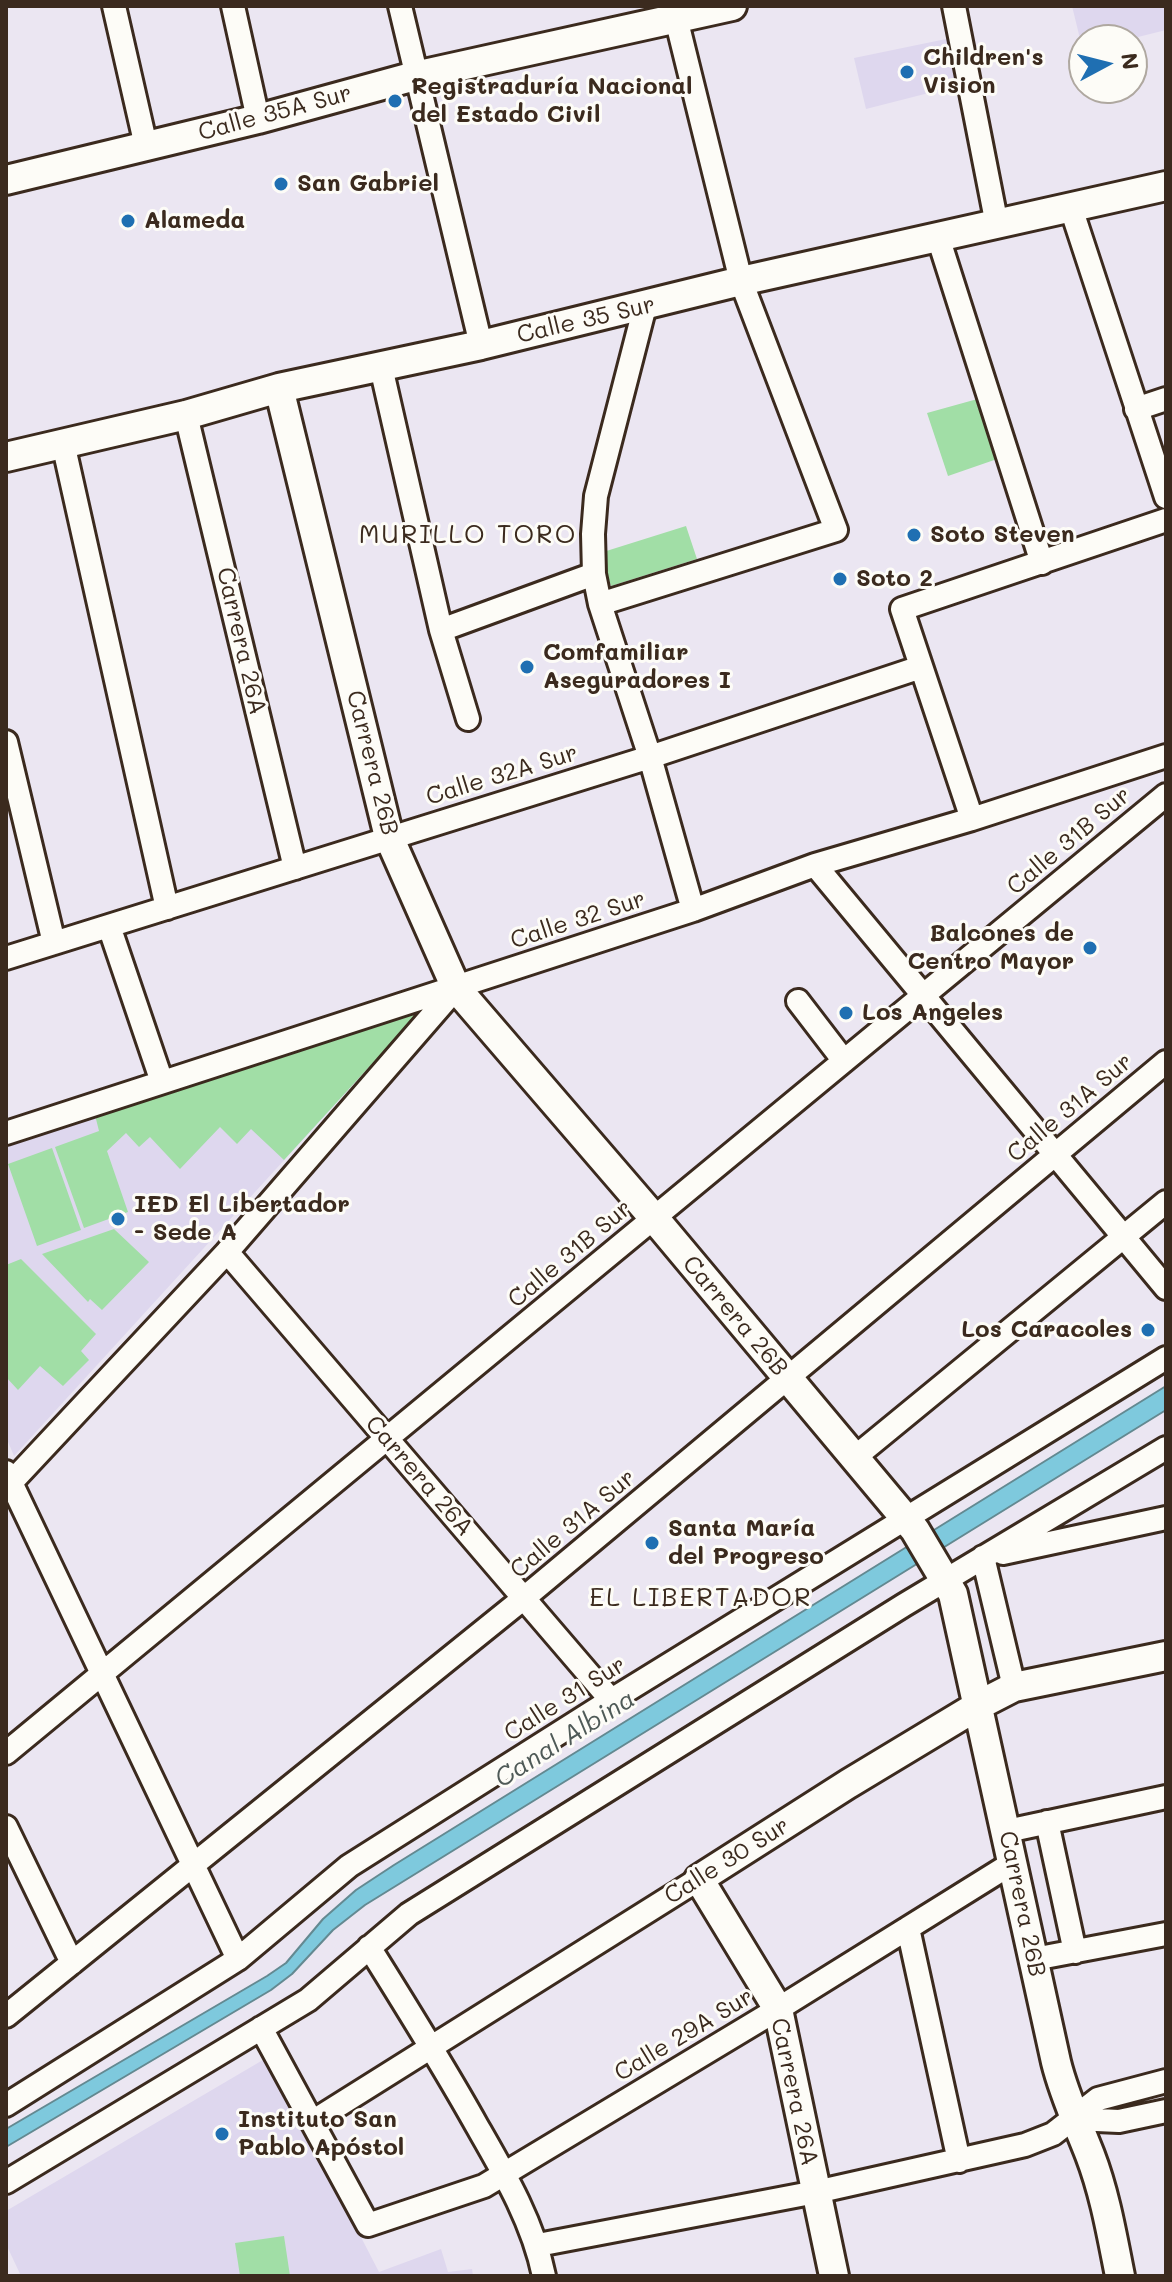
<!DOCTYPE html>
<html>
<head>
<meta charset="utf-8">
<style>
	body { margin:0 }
	#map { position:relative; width:1172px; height:2282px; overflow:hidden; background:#ebe6f2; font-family:Mali,sans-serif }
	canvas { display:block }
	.frame { position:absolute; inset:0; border:8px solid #3b2a1e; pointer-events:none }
	.north { position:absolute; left:1068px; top:24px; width:80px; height:80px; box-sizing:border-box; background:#fdfcf7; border:2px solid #afa8a0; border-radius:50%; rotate:83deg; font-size:22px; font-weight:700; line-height:32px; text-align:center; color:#3b2a1e }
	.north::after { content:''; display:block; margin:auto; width:28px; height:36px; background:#1f6fb2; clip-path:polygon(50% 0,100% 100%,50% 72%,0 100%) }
</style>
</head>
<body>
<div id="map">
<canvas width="1172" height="2282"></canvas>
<div class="frame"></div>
<div class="north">N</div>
</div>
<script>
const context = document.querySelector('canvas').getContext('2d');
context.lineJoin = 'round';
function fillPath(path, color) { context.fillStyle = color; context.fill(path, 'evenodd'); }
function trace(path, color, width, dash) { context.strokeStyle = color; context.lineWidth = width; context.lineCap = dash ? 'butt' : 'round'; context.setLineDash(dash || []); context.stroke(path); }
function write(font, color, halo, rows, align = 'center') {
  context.font = font + ' Mali,sans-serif'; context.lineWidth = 6; context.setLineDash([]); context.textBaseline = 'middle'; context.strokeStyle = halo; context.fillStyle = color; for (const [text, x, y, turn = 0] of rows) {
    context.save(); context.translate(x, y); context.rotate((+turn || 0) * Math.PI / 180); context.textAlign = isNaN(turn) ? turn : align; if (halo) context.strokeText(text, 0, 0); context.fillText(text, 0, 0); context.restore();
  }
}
fillPath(new Path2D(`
	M 1072,6 L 1166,6 L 1166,30 L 1126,40 L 1084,40 L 1083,51 Z
	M 951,38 L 960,85 L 866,109 L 854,58 Z
	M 423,1008 L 14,1456 L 6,1437 L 6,1145 Z
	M 268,2057 L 379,2272 L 441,2249 L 448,2272 L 472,2269 L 473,2276 L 21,2276 L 6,2244 L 6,2211 Z`), '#ded7ee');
fillPath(new Path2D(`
	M 981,398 L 1000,458 L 948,476 L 927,413 Z
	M 686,526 L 697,559 L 611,586 L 600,553 Z
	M 423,1008 L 284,1160 L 251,1129 L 237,1144 L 220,1127 L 180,1169 L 150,1137 L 139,1147 L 126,1133 L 107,1151 L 128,1212 L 84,1228 L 55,1147 L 99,1131 L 95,1115 Z
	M 52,1148 L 81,1230 L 37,1246 L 8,1164 Z
	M 114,1229 L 149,1262 L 102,1310 L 90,1299 L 88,1302 L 42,1254 Z
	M 21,1259 L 96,1334 L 81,1351 L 89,1360 L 63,1386 L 40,1366 L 18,1390 L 6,1377 L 6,1265 Z
	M 284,2236 L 290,2276 L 240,2276 L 235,2243 Z`), '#a1dea6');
const water = new Path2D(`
	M 1166,1386 L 1166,1410 L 365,1905 L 333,1930 L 292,1974 L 271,1990 L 6,2147 L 6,2129 L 267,1976 L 286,1963 L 323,1919 L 356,1890 L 394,1865 Z`);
fillPath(water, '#7ec9dd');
trace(water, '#638991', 2);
const minor = new Path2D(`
	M 114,6 L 146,146
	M 233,6 L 258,119
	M 400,6 L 481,345
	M 954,6 L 997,225
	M 1071,208 L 1166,497
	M 938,237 L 1042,563
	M 645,306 L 596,496 L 593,534 L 594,574 L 600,604 L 650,757 L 693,910
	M 381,367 L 441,630 L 468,719
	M 1136,409 L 1166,399
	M 186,415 L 295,868
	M 63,443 L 167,908
	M 600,604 L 836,530 L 741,281 L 673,6
	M 441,630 L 594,574
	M 6,742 L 54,943
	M 972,819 L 902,609 L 1166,520
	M 815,865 L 1166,1288
	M 109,926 L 162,1082
	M 6,958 L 650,757 L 921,667
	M 798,1001 L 844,1061
	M 6,1133 L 693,910 L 815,865 L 972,819 L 1166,756
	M 227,1252 L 611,1700
	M 854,1458 L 1166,1202
	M 6,1472 L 238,1959
	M 6,1488 L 227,1252 L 456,988
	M 1003,1553 L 1166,1518
	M 983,1557 L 1014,1687
	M 6,1753 L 1166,795
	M 1047,1822 L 1075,1952
	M 6,1827 L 72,1963
	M 1007,1831 L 1166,1797
	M 908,1928 L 959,2161
	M 369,1947 C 406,2006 443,2065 477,2126 C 504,2173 533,2222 544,2276
	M 1034,1959 L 1166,1934
	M 6,2016 L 524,1598 L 1166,1062
	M 261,2028 L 368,2225 L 484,2186 L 778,2009 L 1014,1862
	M 6,2105 L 238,1959 L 349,1866 L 605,1704 L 1166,1358
	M 1074,2119 L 1119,2121 L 1166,2111
	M 312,2122 L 699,1879
	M 6,2182 L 308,2000 L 409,1914 L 904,1605 L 1166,1448
	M 538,2245 L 816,2192 L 1025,2145 L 1053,2134 L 1098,2099 L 1166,2081`);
const tertiary = new Path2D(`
	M 6,180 L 258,119 L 415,76 L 732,6
	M 279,388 L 389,837 L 456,988 L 654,1218 L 915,1530 L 953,1594 L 1056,2062 C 1064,2095 1078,2124 1090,2155 C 1105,2194 1112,2236 1120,2276
	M 6,457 L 186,415 L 279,388 L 481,345 L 741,281 L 1166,186
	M 834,2276 L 778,2009 L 699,1879 L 848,1784 L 979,1705 L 1014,1687 L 1166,1656`);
trace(minor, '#3b2a1e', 28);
trace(tertiary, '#3b2a1e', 34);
trace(minor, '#fdfcf7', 22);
trace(tertiary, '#fdfcf7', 28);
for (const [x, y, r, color] of [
	[907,72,8,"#1f6fb2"],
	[395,101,8,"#1f6fb2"],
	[281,184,8,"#1f6fb2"],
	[128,221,8,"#1f6fb2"],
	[914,535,8,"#1f6fb2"],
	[840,579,8,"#1f6fb2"],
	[527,667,8,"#1f6fb2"],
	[1090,948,8,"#1f6fb2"],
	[846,1013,8,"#1f6fb2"],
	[118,1219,8,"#1f6fb2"],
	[1148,1330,8,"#1f6fb2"],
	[652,1543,8,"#1f6fb2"],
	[222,2134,8,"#1f6fb2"]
]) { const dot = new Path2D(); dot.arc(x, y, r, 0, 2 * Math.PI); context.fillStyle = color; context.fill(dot); trace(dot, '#fdfcf7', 3); }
write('bold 24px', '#3b2a1e', '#fdfcf7', [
	["Children's",923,58],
	["Vision",923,86],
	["Registraduría Nacional",411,87],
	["del Estado Civil",411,115],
	["San Gabriel",297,184],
	["Alameda",144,221],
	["Soto Steven",930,535],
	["Soto 2",856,579],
	["Comfamiliar",543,653],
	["Aseguradores I",543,681],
	["Balcones de",1074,934,"right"],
	["Centro Mayor",1074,962,"right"],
	["Los Angeles",862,1013],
	["IED El Libertador",134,1205],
	["- Sede A",134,1233],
	["Los Caracoles",1132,1330,"right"],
	["Santa María",668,1529],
	["del Progreso",668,1557],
	["Instituto San",238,2120],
	["Pablo Apóstol",238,2148]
], 'left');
write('24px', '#3b2a1e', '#fdfcf7', [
	["Calle 35A Sur",275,113,-15],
	["Calle 35 Sur",586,320,-13],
	["Carrera 26A",241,641,77],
	["Carrera 26B",372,763,76],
	["Calle 32A Sur",502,775,-17],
	["Calle 31B Sur",1069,841,-40],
	["Calle 32 Sur",578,920,-18],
	["Calle 31A Sur",1070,1108,-40],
	["Calle 31B Sur",570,1254,-40],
	["Carrera 26B",735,1316,50],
	["Carrera 26A",419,1476,49],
	["Calle 31A Sur",573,1524,-40],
	["Calle 31 Sur",565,1699,-32],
	["Calle 30 Sur",727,1861,-32],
	["Carrera 26B",1022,1904,78],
	["Calle 29A Sur",684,2035,-31],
	["Carrera 26A",794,2092,78]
]);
context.letterSpacing = '2px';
write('26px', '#3b2a1e', '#fdfcf7', [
	["MURILLO TORO",468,535],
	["EL LIBERTADOR",701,1598]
]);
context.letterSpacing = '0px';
write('italic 26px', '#4f5a57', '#fdfcf7', [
	["Canal Albina",565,1739,-32]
]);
</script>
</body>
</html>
